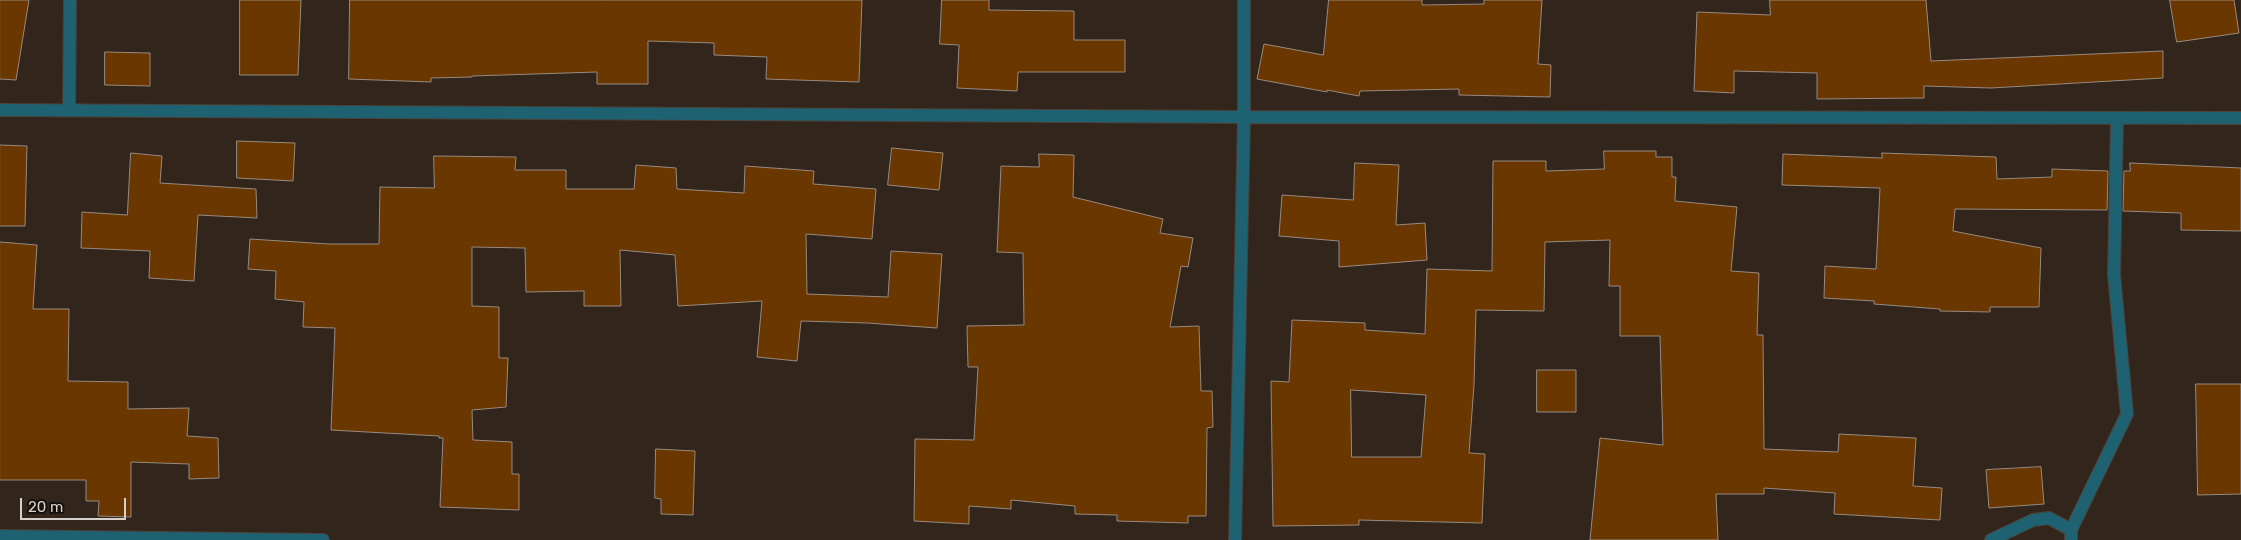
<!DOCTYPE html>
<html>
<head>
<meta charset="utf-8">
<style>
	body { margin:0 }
	#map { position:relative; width:2241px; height:540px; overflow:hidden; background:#31251c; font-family:Rubik,sans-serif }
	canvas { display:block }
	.scale { position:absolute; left:20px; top:498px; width:106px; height:22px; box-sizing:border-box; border:2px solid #d7cfca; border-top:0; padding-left:6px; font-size:15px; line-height:18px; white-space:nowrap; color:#d7cfca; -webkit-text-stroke:4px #15100c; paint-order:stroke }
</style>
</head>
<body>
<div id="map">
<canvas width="2241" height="540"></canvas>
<div class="scale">20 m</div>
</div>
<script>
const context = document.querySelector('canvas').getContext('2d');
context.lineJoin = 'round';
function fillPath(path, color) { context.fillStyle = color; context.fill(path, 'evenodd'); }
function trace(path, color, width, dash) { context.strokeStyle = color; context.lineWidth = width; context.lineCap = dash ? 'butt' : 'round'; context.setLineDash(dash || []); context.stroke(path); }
const building = new Path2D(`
	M 0,0 L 29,0 L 16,80 L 0,79 Z
	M 240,0 L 301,0 L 298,75 L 240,75 Z
	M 350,0 L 862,0 L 859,82 L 766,79 L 767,57 L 714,55 L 714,43 L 648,41 L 648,84 L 597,84 L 597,72 L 472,76 L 472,77 L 431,78 L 431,82 L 349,79 Z
	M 942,0 L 989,0 L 989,10 L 1074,11 L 1074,40 L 1125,40 L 1125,72 L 1018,72 L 1017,91 L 957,88 L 959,45 L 940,44 Z
	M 1329,0 L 1422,0 L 1422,5 L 1484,4 L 1484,0 L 1542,0 L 1538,64 L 1551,65 L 1550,97 L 1459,95 L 1459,89 L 1360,91 L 1359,96 L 1327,90 L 1327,92 L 1257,79 L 1264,44 L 1323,55 Z
	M 1770,0 L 1926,0 L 1931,61 L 2163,51 L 2163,78 L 1991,88 L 1924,86 L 1924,98 L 1817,99 L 1817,73 L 1734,71 L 1734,93 L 1694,91 L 1697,12 L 1770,15 Z
	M 2170,0 L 2234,0 L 2239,33 L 2177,42 Z
	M 105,52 L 150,53 L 150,86 L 105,85 Z
	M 237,141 L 295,143 L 293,181 L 237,178 Z
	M 0,145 L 27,146 L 25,226 L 0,226 Z
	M 892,148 L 943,153 L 939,190 L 888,185 Z
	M 1604,151 L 1656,151 L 1656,157 L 1672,157 L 1672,177 L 1676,177 L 1675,201 L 1737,207 L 1731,271 L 1759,273 L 1757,335 L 1763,335 L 1764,449 L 1838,452 L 1839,434 L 1916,438 L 1913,486 L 1942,488 L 1940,520 L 1834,514 L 1835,493 L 1764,488 L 1764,494 L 1716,494 L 1718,540 L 1590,540 L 1600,438 L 1663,445 L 1660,336 L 1620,336 L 1620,286 L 1609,286 L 1610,240 L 1545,242 L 1544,311 L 1476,310 L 1474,385 L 1469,453 L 1485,454 L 1482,523 L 1359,520 L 1359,525 L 1273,526 L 1271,381 L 1289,382 L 1292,320 L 1365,323 L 1365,330 L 1425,334 L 1427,269 L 1492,271 L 1493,161 L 1546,161 L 1546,171 L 1604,169 ZM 1351,390 L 1426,395 L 1421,457 L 1352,457 Z
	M 131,153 L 162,156 L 160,183 L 256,189 L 257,218 L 198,215 L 194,281 L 149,278 L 150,251 L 81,248 L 82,212 L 127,215 Z
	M 1882,153 L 1996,157 L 1997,179 L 2052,177 L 2052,169 L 2108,171 L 2107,210 L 1955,209 L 1953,231 L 2041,248 L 2039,307 L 1990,307 L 1990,312 L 1940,311 L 1940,309 L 1874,304 L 1874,301 L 1824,298 L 1825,266 L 1876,269 L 1880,188 L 1782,185 L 1783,154 L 1882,158 Z
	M 1039,154 L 1074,155 L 1073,197 L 1163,219 L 1160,233 L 1193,238 L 1188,267 L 1181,266 L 1170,327 L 1199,326 L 1201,391 L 1212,391 L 1213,427 L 1207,428 L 1206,516 L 1188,516 L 1188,523 L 1117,521 L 1117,515 L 1075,514 L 1075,506 L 1011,500 L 1011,509 L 969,506 L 969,524 L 914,521 L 915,439 L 974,440 L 978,367 L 968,367 L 967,326 L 1024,325 L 1023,253 L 997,252 L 1001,166 L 1039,167 Z
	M 434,156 L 516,157 L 515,170 L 566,170 L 566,189 L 634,189 L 636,165 L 676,168 L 677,189 L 744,193 L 745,166 L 814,171 L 813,184 L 876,189 L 872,239 L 806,234 L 807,294 L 888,297 L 891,251 L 942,254 L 937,328 L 867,323 L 801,321 L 797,361 L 757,357 L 762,301 L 678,306 L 675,255 L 620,250 L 621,306 L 584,306 L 584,291 L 526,292 L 525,248 L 472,247 L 472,306 L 499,307 L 499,358 L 508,358 L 506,407 L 472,410 L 473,440 L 512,442 L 512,474 L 519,474 L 519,510 L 440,507 L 443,438 L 439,438 L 439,436 L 331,430 L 335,328 L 303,327 L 304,302 L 275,299 L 276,271 L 248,269 L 250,239 L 329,244 L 379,244 L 380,187 L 434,188 Z
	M 1355,163 L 1399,165 L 1396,225 L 1425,223 L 1427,260 L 1339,267 L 1339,241 L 1279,236 L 1282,195 L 1353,200 Z
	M 2130,163 L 2241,168 L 2241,231 L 2181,230 L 2181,213 L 2123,211 L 2124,171 L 2130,171 Z
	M 0,242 L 37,245 L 33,309 L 69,309 L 68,381 L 128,382 L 128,409 L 189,408 L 187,436 L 218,438 L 219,478 L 189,479 L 189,464 L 131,462 L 131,517 L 98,516 L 99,501 L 86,501 L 86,480 L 0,480 Z
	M 1537,370 L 1576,370 L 1576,412 L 1537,412 Z
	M 2196,384 L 2241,384 L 2241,494 L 2198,495 Z
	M 656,449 L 695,451 L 693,515 L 661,514 L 661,499 L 655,498 Z
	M 2041,467 L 2044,504 L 1989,508 L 1986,470 Z`);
fillPath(building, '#6a3700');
trace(building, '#988a7f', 1);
const street = new Path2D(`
	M 0,110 L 1244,117 L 2241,118
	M 69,110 L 70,0
	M 2071,530 L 2127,414 L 2114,275 L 2117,118
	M 0,536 L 323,540
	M 1235,540 L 1244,117 L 1244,0
	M 1991,540 L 2033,520 L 2049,518 L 2071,530 L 2071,540`);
trace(street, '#4c4038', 14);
trace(street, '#1e6170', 12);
</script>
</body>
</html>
